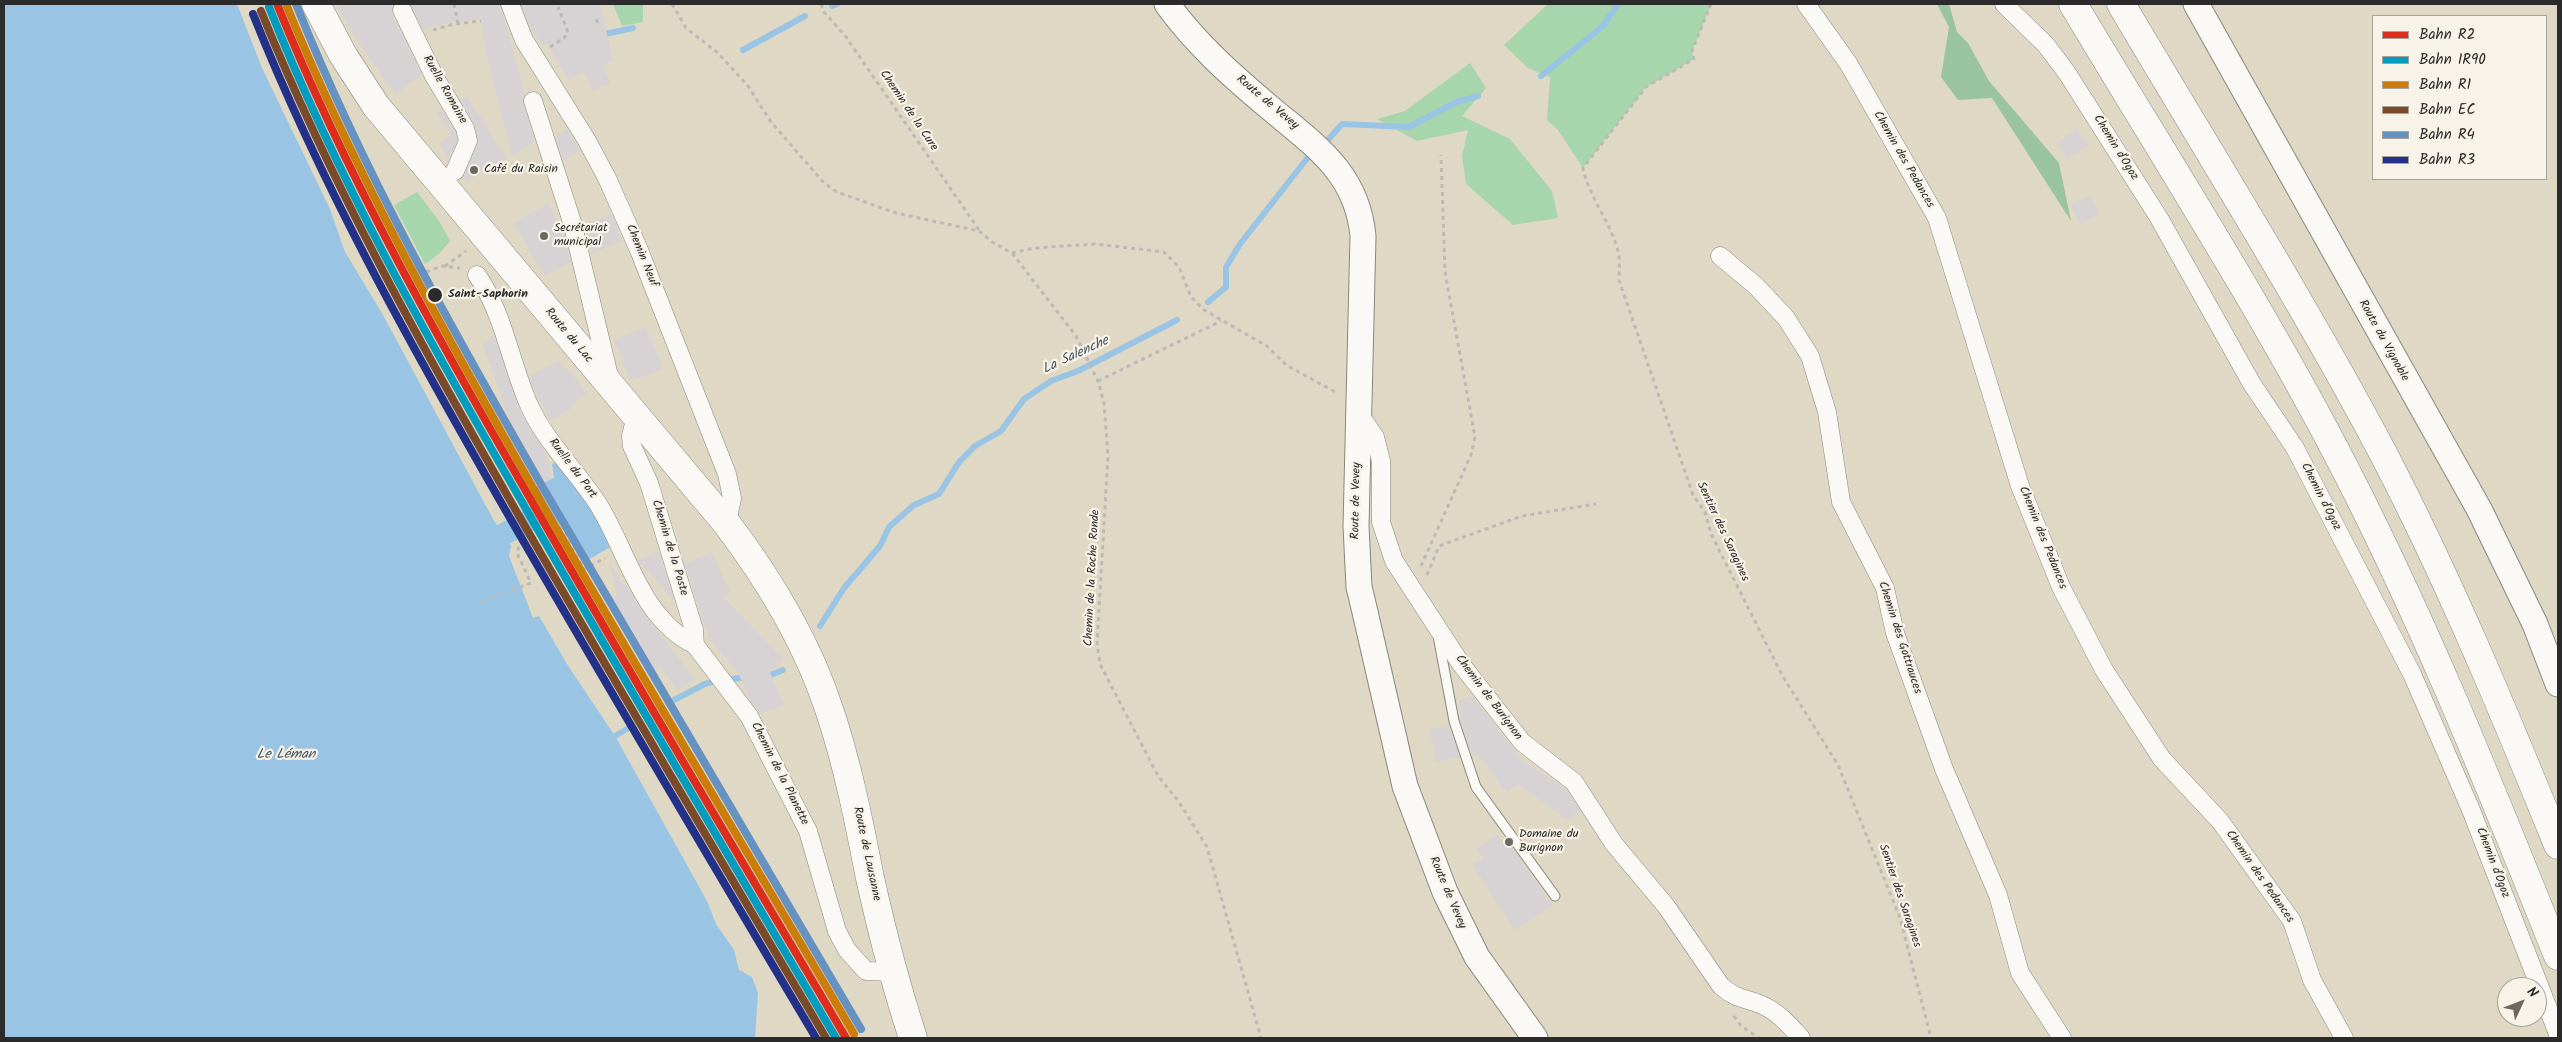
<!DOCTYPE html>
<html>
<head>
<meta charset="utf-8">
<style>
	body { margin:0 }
	#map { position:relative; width:2562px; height:1042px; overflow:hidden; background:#dfd8c4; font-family:Kalam,sans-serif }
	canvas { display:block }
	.frame { position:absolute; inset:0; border:5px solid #2b2b2b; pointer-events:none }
	.legend { position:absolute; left:2372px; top:15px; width:175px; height:165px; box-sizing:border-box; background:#f7f3e8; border:1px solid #a5a39c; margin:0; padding:6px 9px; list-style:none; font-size:15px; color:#2b2b2b }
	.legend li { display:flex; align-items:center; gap:10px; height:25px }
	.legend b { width:25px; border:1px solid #a5a39c }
	.north { position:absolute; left:2497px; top:977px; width:50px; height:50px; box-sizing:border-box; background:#f7f3e8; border:1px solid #a5a39c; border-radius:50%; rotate:47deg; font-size:14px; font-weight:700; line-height:20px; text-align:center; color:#2b2b2b }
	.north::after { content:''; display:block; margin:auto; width:18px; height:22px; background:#6a6861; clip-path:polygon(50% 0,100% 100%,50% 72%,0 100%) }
</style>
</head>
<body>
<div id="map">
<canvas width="2562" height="1042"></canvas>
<div class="frame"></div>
<ul class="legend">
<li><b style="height:6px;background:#dd2e1d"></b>Bahn R2</li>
<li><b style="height:6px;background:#049cbe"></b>Bahn IR90</li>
<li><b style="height:6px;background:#cb7d09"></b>Bahn R1</li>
<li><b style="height:6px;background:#7a4b2a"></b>Bahn EC</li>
<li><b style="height:6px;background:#6692c2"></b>Bahn R4</li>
<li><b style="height:6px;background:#233189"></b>Bahn R3</li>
</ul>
<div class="north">N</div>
</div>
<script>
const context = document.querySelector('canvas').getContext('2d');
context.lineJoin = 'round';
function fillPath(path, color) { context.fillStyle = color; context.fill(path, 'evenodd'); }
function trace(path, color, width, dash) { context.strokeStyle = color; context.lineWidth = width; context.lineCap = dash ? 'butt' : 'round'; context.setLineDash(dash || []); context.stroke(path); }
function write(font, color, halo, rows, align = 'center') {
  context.font = font + ' Kalam,sans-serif'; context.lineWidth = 4.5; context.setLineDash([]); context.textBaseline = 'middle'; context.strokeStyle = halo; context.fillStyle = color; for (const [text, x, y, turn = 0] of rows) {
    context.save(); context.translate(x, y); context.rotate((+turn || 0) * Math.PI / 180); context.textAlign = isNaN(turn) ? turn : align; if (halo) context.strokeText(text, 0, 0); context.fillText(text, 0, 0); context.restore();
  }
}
fillPath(new Path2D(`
	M 613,4 L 643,4 L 643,22 L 622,26 Z
	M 1548,4 L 1711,4 L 1692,51 L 1694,59 L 1646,87 L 1583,168 L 1558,130 L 1547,120 L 1550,77 L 1528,68 L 1504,45 Z
	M 1470,63 L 1486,88 L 1462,116 L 1510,139 L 1552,191 L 1558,218 L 1513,225 L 1466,184 L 1462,156 L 1468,130 L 1417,141 L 1377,119 L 1405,111 Z
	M 417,192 L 439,221 L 450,241 L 440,253 L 425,264 L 394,205 Z`), '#a7d5ac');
fillPath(new Path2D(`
	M 1937,4 L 1949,4 L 1957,32 L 1968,43 L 1989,81 L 2059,163 L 2071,221 L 1992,98 L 1958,100 L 1941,77 L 1949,27 Z`), '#9ac49f');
fillPath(new Path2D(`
	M 4,4 L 237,4 L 262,68 L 330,209 L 345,252 L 383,315 L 493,519 L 511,546 L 509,556 L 533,618 L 539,616 L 567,664 L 615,736 L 707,901 L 716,924 L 734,950 L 739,970 L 752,977 L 758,993 L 755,1038 L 4,1038 Z
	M 558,462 L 593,510 L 612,546 L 583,563 L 565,531 L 554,518 L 551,519 L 535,493 L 535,487 L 554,478 L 552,464 Z`), '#9ac4e4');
trace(new Path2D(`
	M 832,6 L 837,4
	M 600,35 L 633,28
	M 743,50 L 805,16
	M 1541,76 L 1603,26 L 1618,4
	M 1327,141 L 1342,124 L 1409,127 L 1456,102 L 1478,96
	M 1208,302 L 1226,287 L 1226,267 L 1240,244 L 1309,156
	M 820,626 L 844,588 L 880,546 L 889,527 L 914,505 L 939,494 L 959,462 L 975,446 L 1001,431 L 1024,399 L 1051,381 L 1078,371 L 1177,320
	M 763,678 L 783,670
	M 732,679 L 748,677
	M 668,703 L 705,684 L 716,681
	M 615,736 L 632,726`), '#9ac4e4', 6);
trace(new Path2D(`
	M 504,534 L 546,511`), '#9ac4e4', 22);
fillPath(new Path2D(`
	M 336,4 L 393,4 L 392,15 L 422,75 L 395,94 L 357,40 Z
	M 410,4 L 500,4 L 525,95 L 523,104 L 535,141 L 512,157 L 486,53 L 481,18 L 460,22 L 460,20 L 423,29 Z
	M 521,4 L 600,4 L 613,61 L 603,65 L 610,83 L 592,90 L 583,71 L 568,80 L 547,43 L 543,46 L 532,31 Z
	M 467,96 L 507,159 L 480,171 L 467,183 L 463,178 L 478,139 L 474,123 L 460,100 Z
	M 442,110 L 455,132 L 457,140 L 448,159 L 440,144 L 451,134 L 437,114 Z
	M 567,129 L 580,150 L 563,161 L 556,136 Z
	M 2077,129 L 2088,145 L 2067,159 L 2057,143 Z
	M 2090,195 L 2100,214 L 2081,224 L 2071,205 Z
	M 548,204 L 563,230 L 571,262 L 545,276 L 513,223 Z
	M 611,214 L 622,241 L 591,254 L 584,225 Z
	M 646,327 L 663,369 L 631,381 L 614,340 Z
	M 494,336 L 519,409 L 541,446 L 551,469 L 551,479 L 536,485 L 530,477 L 483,345 Z
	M 558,361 L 564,369 L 567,367 L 586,394 L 571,404 L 573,407 L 550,421 L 529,377 Z
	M 659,551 L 665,573 L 674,601 L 638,560 Z
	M 711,552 L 730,592 L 722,596 L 783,659 L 770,672 L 784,705 L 760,714 L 750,700 L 738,672 L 711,642 L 704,625 L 685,564 Z
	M 609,562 L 640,608 L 695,680 L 677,691 L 661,667 L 649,672 L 606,600 L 617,595 Z
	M 1471,696 L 1524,762 L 1566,789 L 1580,810 L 1568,820 L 1518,784 L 1507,793 L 1478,754 L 1472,755 L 1461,723 L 1459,700 Z
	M 1449,725 L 1460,757 L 1436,762 L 1429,729 Z
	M 1498,835 L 1504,845 L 1508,842 L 1552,906 L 1514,930 L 1473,865 L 1483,859 L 1477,848 Z`), '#d7d2d4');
const lane = new Path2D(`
	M 1438,636 L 1454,721 L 1476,787 L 1555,896`);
const street = new Path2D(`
	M 510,4 L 524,40 L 586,139 L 607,178 L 639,250 L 727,474 L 732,498 L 727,524
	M 1806,4 L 1848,63 L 1937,218 L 2020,486 L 2061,587 L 2104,670 L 2162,759 L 2220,821 L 2292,921 L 2312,980 L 2344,1038
	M 2004,4 L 2046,45 L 2067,73 L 2159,218 L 2252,384 L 2295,448 L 2412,674 L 2471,810 L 2558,1034
	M 402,10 L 434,76 L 465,128 L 468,141 L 455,171
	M 533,101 L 572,222 L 610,380
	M 1720,256 L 1756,286 L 1786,318 L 1810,356 L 1827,412 L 1841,502 L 1885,588 L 1895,633 L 1944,769 L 1998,895 L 2020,973 L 2062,1038
	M 477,275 C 504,314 510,362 529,405 C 545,441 576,470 598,504 C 628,552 640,618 695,645
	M 1359,414 L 1375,437 L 1381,461 L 1381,522 L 1394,561 L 1461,664 L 1522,742 L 1574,782 L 1614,844 L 1666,906 L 1721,986 C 1739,1002 1748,997 1766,1007 C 1780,1014 1791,1027 1801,1038
	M 636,416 L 631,436 L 632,446 L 649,483 L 694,630 L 695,645 L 749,716 L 808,831 L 837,931 L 847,950 L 866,971 L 893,972`);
const secondary = new Path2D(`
	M 1167,4 C 1195,43 1232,76 1269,107 C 1314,145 1357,172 1363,236 L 1356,526 L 1359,587 L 1365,612 L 1405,786 L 1445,892 L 1477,957 L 1535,1038
	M 2196,4 L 2479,509 L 2535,624 L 2558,684`);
const primary = new Path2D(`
	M 316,4 L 343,55 L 376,106 L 727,524 C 771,582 808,644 830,712 C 848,766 859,822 870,878 C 882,932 896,986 913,1038`);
const highway = new Path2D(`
	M 2073,4 C 2159,148 2251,291 2330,440 C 2418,606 2488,781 2558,956
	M 2121,4 C 2209,153 2302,300 2383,453 C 2449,580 2504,712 2558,845`);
trace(lane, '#8a877d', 11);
trace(street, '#8a877d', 19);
trace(secondary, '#8a877d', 27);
trace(primary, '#8a877d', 29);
trace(highway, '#8a877d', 29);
trace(new Path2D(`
	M 454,4 L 458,24
	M 672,4 L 686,28 L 718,53 L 748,86 L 771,122 L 824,183 L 837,192 L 896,213 L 979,231 L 992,242 L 1012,253 L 1076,336 L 1098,381 L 1104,403 L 1108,456 L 1097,644 L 1100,664 L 1158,776 L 1179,802 L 1207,847 L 1261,1038
	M 821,4 L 824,12 L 846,37 L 979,230
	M 1711,4 L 1692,51 L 1694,59 L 1646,87 L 1583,168 C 1589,198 1614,227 1619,256 C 1620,264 1619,272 1619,280 L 1693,495 L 1705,512 L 1711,534 L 1782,675 L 1838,765 L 1900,918 L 1931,1038
	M 596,19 L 599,25
	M 433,30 L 454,24 L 481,21
	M 550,47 L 564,38 L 568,32 L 558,7
	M 396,231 L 399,230 L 423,273 L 442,266 L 460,268
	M 364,248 L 361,250 L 373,274
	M 1012,253 L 1034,248 L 1095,244 L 1164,252 L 1179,267 L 1191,297 L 1204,310 L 1267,346 L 1286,365 L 1337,393
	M 445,266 L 466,251
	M 1098,381 L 1221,321
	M 553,522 L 563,531 L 584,569 L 605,558
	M 1421,566 L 1471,455 L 1475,437 L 1445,272 L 1441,155
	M 1427,575 L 1439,546 L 1522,516 L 1596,504
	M 482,601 L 531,583 L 517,553 L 520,543 L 527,536
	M 1734,1016 L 1741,1026 L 1759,1038`), '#bbbab6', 3, [4, 4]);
trace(lane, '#faf9f6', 9);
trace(street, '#faf9f6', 18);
trace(secondary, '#faf9f6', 25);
trace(primary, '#faf9f6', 28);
trace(highway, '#faf9f6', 28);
trace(new Path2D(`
	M 277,4 C 347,177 438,339 531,500 C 634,681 741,859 846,1038`), '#dd2e1d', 8);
trace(new Path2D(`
	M 269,7 C 338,180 429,341 522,502 C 625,682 731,860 836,1038`), '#049cbe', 8);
trace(new Path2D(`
	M 286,4 C 355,174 445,334 536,493 C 640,674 748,853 854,1034`), '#cb7d09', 8);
trace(new Path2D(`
	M 261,11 C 331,184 422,347 515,509 C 617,686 722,862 826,1038`), '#7a4b2a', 8);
trace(new Path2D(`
	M 296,4 C 363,172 452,329 542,486 C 647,668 755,848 861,1029`), '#6692c2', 8);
trace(new Path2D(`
	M 253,14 C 322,187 413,349 506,511 C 608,688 712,863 816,1038`), '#233189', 8);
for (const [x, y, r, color] of [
	[474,170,5,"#6a6861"],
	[544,236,5,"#6a6861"],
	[435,295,8,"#2b2b2b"],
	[1509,842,5,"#6a6861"]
]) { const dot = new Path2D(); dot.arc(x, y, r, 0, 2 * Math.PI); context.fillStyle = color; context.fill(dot); trace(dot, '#f7f3e8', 2); }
write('12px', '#2b2b2b', '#f7f3e8', [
	["Ruelle Romaine",444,90,60],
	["Route de Vevey",1267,103,40],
	["Chemin de la Cure",908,111,56],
	["Chemin d'Ogoz",2115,148,58],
	["Chemin des Pedances",1903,160,60],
	["Chemin Neuf",641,256,68],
	["Route du Lac",568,336,50],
	["Route du Vignoble",2383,341,61],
	["Ruelle du Port",572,469,53],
	["Chemin d'Ogoz",2320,497,63],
	["Route de Vevey",1357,501,-89],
	["Sentier des Saragines",1722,532,65],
	["Chemin des Pedances",2042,538,68],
	["Chemin de la Poste",669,548,73],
	["Chemin de la Roche Ronde",1093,578,-87],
	["Chemin des Gottrauces",1899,638,72],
	["Chemin de Burignon",1488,698,53],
	["Chemin de la Planette",779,774,63],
	["Route de Lausanne",866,854,78],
	["Chemin d'Ogoz",2492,863,69],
	["Chemin des Pedances",2259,877,55],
	["Route de Vevey",1447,893,67],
	["Sentier des Saragines",1899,896,71]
]);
write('12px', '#2b2b2b', '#f7f3e8', [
	["Café du Raisin",484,170],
	["Secrétariat",554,229],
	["municipal",554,243],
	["Domaine du",1519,835],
	["Burignon",1519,849]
], 'left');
write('bold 12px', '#2b2b2b', '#f7f3e8', [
	["Saint-Saphorin",448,295]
], 'left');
write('italic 14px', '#445666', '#f7f3e8', [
	["La Salenche",1076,356,-25],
	["Le Léman",286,756]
]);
</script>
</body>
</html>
